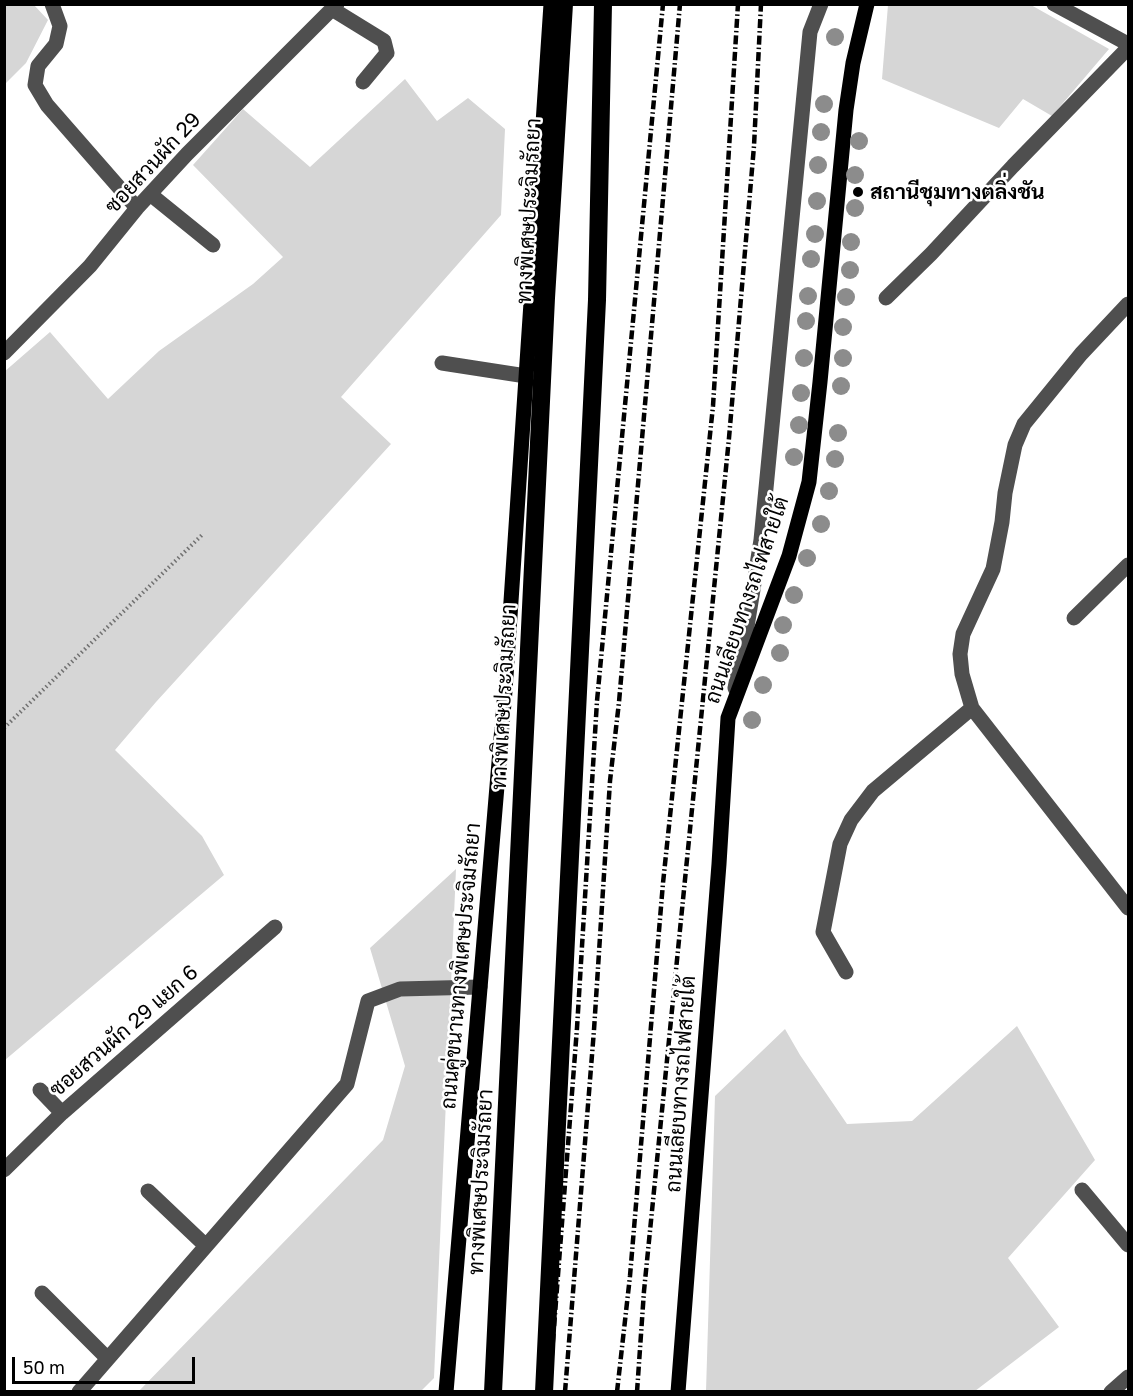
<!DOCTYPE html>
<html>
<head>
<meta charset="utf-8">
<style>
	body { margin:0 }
	#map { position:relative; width:1133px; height:1396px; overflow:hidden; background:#fff; font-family:"Golos Text",sans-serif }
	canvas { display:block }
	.frame { position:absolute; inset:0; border:6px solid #000; pointer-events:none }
	.scale { position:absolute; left:12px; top:1357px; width:183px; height:27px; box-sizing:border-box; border:3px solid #000; border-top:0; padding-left:8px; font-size:18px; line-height:21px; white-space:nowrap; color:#000; -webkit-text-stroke:4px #fff; paint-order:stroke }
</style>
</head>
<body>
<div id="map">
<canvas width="1133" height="1396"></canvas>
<div class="frame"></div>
<div class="scale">50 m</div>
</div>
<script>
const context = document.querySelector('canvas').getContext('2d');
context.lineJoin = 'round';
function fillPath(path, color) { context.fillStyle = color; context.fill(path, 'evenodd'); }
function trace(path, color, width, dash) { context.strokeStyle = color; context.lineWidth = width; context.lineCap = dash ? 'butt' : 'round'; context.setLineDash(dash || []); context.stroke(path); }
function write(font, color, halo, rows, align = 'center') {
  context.font = font + ' "Golos Text",Sarabun,sans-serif'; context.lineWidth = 5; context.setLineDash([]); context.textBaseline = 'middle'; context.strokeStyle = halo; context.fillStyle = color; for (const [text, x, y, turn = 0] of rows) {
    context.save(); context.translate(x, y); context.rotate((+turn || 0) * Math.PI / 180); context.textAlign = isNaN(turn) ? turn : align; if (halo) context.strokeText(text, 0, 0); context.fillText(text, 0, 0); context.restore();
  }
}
fillPath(new Path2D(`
	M 5,4 L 34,5 L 48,20 L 26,63 L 5,84 Z
	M 888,5 L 1031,5 L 1109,49 L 1052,116 L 1023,99 L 999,128 L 882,79 Z
	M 405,79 L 437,121 L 468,98 L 505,129 L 501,215 L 341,397 L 391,444 L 156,702 L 115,750 L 202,836 L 224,875 L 5,1060 L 4,372 L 50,332 L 108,399 L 159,351 L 253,284 L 283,257 L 193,165 L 243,109 L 310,167 Z
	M 456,869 L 434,1378 L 420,1392 L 138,1392 L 383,1140 L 405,1066 L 370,948 Z
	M 1017,1026 L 1095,1160 L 1008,1258 L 1059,1327 L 975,1391 L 706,1391 L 715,1096 L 785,1029 L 800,1055 L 847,1124 L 912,1121 Z`), '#d6d6d6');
trace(new Path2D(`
	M 4,728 L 203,534`), '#717171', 4, [1.5, 3]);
trace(new Path2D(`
	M 52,4 L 60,26 L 56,44 L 38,66 L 35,85 L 47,105 L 137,208
	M 1054,4 L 1128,44
	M 332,9 L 384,41 L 387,53 L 363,82
	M 150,194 L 213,245
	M 886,298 L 931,254 L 1013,166 L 1128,48
	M 1128,304 L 1081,354 L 1024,424 L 1015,445 L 1005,493 L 1002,522 L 993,569 L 963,634 L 960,654 L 962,674 L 972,708 L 1128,908
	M 4,353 L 90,266 L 137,208 L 187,154 L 337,4
	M 442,363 L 526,376
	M 1074,618 L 1128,565
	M 735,688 L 745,639 L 761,540 L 810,32 L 821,4
	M 846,972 L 823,932 L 840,844 L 851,820 L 873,791 L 972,708
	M 40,1090 L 62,1113
	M 4,1170 L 62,1113 L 275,927
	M 1082,1190 L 1128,1245
	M 148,1191 L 206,1246
	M 42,1293 L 107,1358
	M 79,1392 L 347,1084 L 368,1001 L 400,989 L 480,987
	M 1111,1392 L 1128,1377`), '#4f4f4f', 15);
trace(new Path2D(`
	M 446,1392 L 505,691 L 551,4
	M 678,1392 L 719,864 L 728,718 L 789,556 L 809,482 L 820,382 L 846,110 L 853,63 L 867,4`), '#000', 15);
trace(new Path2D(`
	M 493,1392 L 546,298 L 564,4
	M 544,1392 L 597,300 L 603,4`), '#000', 18);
trace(new Path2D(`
	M 549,1392 L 577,1028 L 597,701 L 663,4
	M 565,1392 L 594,1030 L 610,781 L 619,702 L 680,4
	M 617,1392 L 630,1276 L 663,883 L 713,406 L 738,4
	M 637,1392 L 644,1291 L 729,438 L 754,146 L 761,4`), '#000', 4.5, [9, 3, 1.5, 3]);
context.fillStyle = '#8c8c8c';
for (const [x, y] of [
	[835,37],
	[824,104],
	[821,132],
	[859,141],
	[818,165],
	[855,175],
	[817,201],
	[855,208],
	[815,234],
	[851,242],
	[811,259],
	[850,270],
	[808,296],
	[846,297],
	[806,321],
	[843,327],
	[804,358],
	[843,358],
	[841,386],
	[801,393],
	[799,425],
	[838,433],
	[794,457],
	[835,459],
	[829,491],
	[821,524],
	[807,558],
	[794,595],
	[783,625],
	[780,653],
	[763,685],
	[752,720]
]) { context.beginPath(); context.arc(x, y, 9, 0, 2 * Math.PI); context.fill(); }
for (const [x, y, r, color] of [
	[858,192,6,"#000"]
]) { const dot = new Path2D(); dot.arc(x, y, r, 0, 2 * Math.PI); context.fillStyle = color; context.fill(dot); trace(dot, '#fff', 2); }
write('21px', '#000', '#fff', [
	["ซอยสวนผัก 29",153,163,-47],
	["ทางพิเศษประจิมรัถยา",529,211,-87],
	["ถนนเลียบทางรถไฟสายใต้",747,600,-71],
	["ทางพิเศษประจิมรัถยา",504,697,-87],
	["ถนนคู่ขนานทางพิเศษประจิมรัถยา",461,966,-85],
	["ซอยสวนผัก 29 แยก 6",124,1031,-41],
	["ถนนเลียบทางรถไฟสายใต้",681,1084,-86],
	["ทางพิเศษประจิมรัถยา",481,1182,-87]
]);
write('bold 21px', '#000', '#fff', [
	["สถานีชุมทางตลิ่งชัน",870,192]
], 'left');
</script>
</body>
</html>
